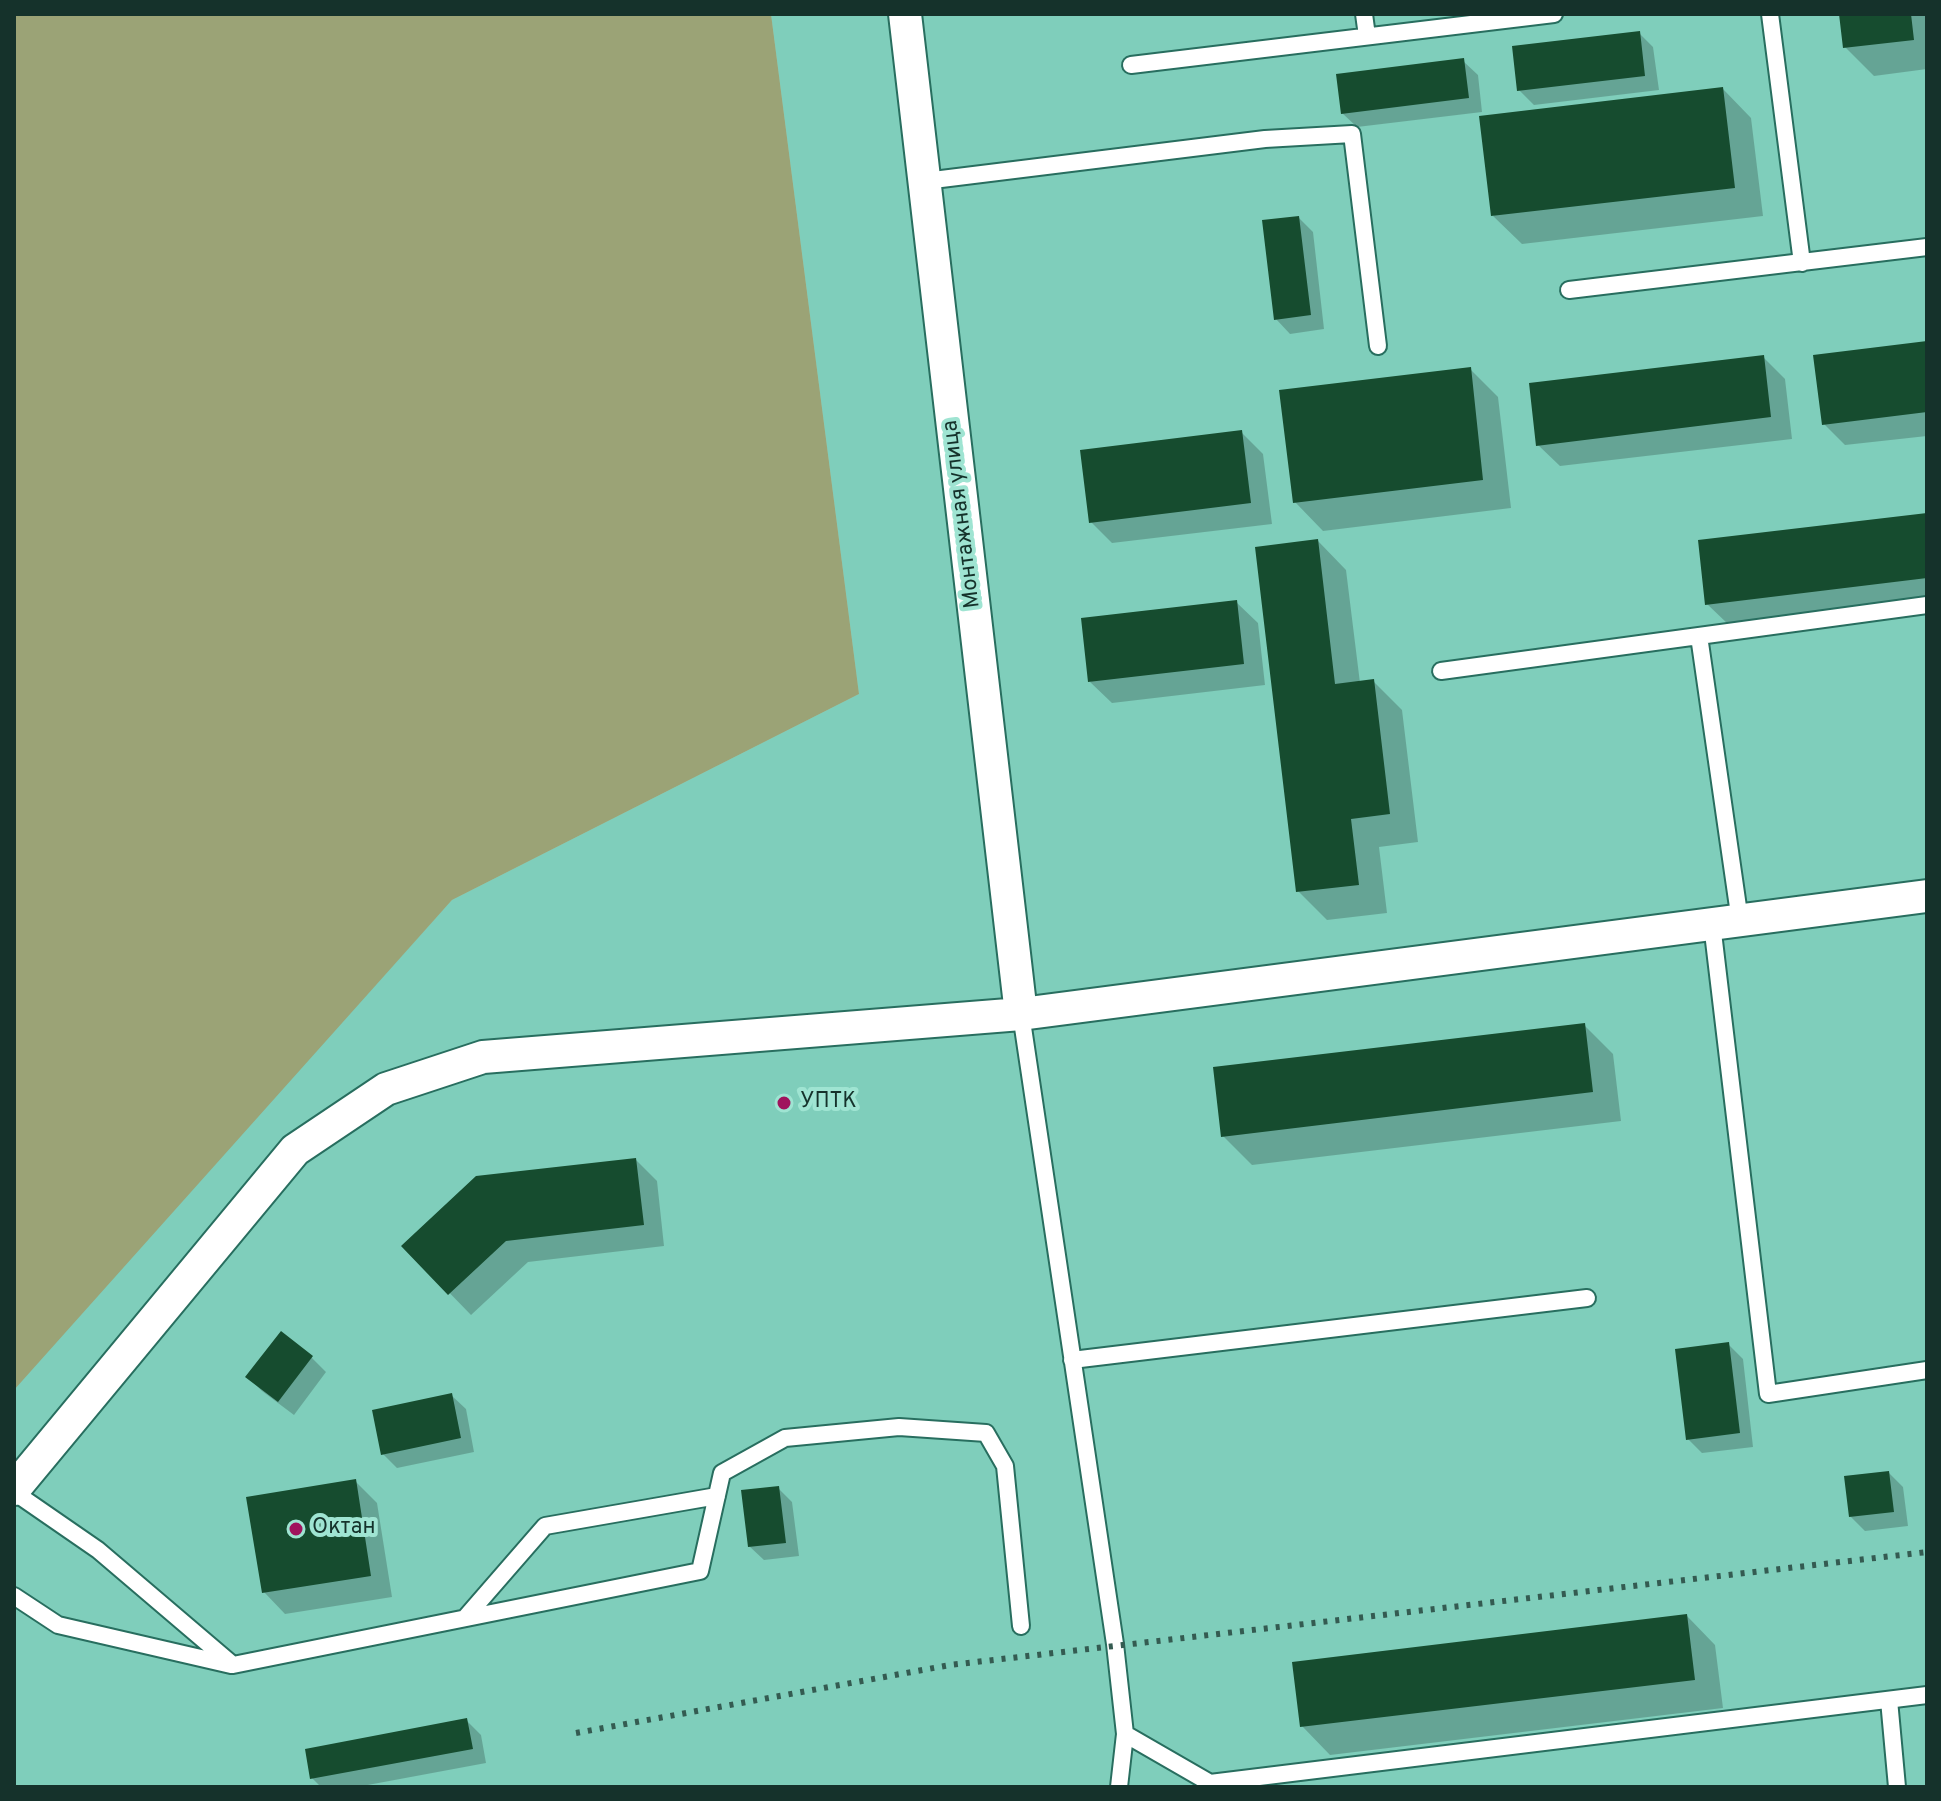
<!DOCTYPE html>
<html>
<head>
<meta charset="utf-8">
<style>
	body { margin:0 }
	#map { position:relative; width:1941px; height:1801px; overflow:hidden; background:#93d7c5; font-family:Overpass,sans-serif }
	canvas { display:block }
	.frame { position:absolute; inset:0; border:16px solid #15322b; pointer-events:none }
</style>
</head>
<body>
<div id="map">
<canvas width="1941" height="1801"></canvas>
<div class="frame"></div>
</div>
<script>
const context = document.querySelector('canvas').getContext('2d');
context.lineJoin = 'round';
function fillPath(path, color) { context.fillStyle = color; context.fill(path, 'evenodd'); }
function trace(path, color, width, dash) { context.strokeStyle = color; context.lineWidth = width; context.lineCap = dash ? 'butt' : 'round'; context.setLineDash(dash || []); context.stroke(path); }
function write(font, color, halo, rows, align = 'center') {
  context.font = font + ' Overpass,sans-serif'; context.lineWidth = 8; context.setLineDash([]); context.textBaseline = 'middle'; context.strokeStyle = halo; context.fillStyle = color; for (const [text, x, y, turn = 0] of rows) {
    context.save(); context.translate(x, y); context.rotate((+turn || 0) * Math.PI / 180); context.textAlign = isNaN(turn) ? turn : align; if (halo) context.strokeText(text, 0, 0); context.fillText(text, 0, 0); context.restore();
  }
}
fillPath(new Path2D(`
	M 771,14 L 1927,14 L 1927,1787 L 14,1787 L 14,1381 L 452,900 L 859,694 Z`), '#7fcebb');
fillPath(new Path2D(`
	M 14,14 L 771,14 L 859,694 L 452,900 L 14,1390 Z`), '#9ba376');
fillPath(new Path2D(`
	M 1841,14 L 1927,14 L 1927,69 L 1874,76 L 1845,47 Z
	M 1639,33 L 1653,47 L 1659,90 L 1534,105 L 1519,90 Z
	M 1463,61 L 1478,75 L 1482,112 L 1357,127 L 1342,113 Z
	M 1723,89 L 1751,118 L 1763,216 L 1522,244 L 1493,216 Z
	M 1299,218 L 1313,232 L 1324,329 L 1290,334 L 1276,319 Z
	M 1927,343 L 1927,436 L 1845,445 L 1824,424 Z
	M 1763,357 L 1785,379 L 1792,439 L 1560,466 L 1538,445 Z
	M 1470,369 L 1498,397 L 1511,508 L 1323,531 L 1295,502 Z
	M 1242,433 L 1263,454 L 1272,524 L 1112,543 L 1091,522 Z
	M 1927,515 L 1927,602 L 1729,625 L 1707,604 Z
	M 1318,541 L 1346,570 L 1360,683 L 1373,681 L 1402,710 L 1418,842 L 1379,847 L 1387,913 L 1327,920 L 1298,891 Z
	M 1236,602 L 1258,623 L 1265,685 L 1112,703 L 1090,682 Z
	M 1584,1025 L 1613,1054 L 1621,1121 L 1252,1165 L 1223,1136 Z
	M 636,1160 L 657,1181 L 664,1246 L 528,1262 L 471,1315 L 404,1246 Z
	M 281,1333 L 312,1358 L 326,1372 L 294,1415 L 262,1391 L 248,1377 Z
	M 1728,1344 L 1743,1359 L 1753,1447 L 1702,1453 L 1688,1439 Z
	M 451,1395 L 466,1409 L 474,1452 L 397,1468 L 383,1454 Z
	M 1889,1473 L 1903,1487 L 1908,1526 L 1865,1531 L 1850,1516 Z
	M 355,1481 L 377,1503 L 392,1597 L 285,1614 L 264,1592 Z
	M 778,1488 L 792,1502 L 799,1556 L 764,1560 L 749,1546 Z
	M 1687,1616 L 1715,1645 L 1723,1708 L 1330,1755 L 1302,1726 Z
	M 467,1721 L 481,1735 L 486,1763 L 357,1787 L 321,1787 L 312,1778 Z`), '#0003');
fillPath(new Path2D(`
	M 1839,14 L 1911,14 L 1914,40 L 1843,48 Z
	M 1640,31 L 1645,76 L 1517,91 L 1512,46 Z
	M 1464,58 L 1469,98 L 1341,114 L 1336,74 Z
	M 1723,87 L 1735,188 L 1491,216 L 1479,116 Z
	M 1299,216 L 1311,315 L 1274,320 L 1262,220 Z
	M 1927,341 L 1927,412 L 1822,425 L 1813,355 Z
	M 1764,355 L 1771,417 L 1536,446 L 1529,383 Z
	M 1471,367 L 1483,480 L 1293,503 L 1279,390 Z
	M 1242,430 L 1251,503 L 1089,523 L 1080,450 Z
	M 1927,513 L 1927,578 L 1705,605 L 1698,540 Z
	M 1318,539 L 1335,684 L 1374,679 L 1390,814 L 1351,819 L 1359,885 L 1296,892 L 1255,547 Z
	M 1237,600 L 1244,664 L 1088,682 L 1081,618 Z
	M 1585,1023 L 1593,1092 L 1221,1137 L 1213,1067 Z
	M 636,1158 L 644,1225 L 506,1241 L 448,1295 L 401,1246 L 476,1176 Z
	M 281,1331 L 313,1356 L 278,1402 L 245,1377 Z
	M 1729,1342 L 1740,1433 L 1686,1440 L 1675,1349 Z
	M 452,1393 L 461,1438 L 381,1455 L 372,1410 Z
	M 1889,1471 L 1894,1512 L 1849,1517 L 1844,1476 Z
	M 356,1479 L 371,1576 L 262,1593 L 246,1497 Z
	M 779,1486 L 786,1543 L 748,1547 L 741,1490 Z
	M 1687,1614 L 1695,1680 L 1300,1727 L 1292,1662 Z
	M 467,1718 L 473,1749 L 310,1779 L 305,1749 Z`), '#164c2f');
const service = new Path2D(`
	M 1364,14 L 1367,36
	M 1770,14 L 1802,263
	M 1131,65 L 1554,14
	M 925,181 L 1265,139 L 1352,134 L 1378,346
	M 1569,290 L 1927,247
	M 1699,636 L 1740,921
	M 1441,671 L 1927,605
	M 1712,924 L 1768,1394 L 1927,1370
	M 1021,1014 L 1115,1644 L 1125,1734 L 1119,1787
	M 1072,1360 L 1587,1298
	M 14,1492 L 98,1550 L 233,1665 L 700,1571 L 722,1473 L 785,1438 L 899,1427 L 986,1433 L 1005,1466 L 1021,1626
	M 14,1596 L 58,1625 L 231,1665
	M 465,1618 L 545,1526 L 717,1496
	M 1889,1700 L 1897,1787
	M 1125,1734 L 1210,1783 L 1927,1695`);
const minor = new Path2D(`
	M 905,14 L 1021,1014
	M 14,1489 L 295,1150 L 386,1089 L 483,1057 L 1021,1014 L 1927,896`);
trace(service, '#286e5f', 20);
trace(minor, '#286e5f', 36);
trace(service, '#fff', 16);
trace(minor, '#fff', 32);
trace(new Path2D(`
	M 576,1733 L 950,1665 L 1927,1552`), '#345b51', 6, [4, 8]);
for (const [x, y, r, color] of [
	[784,1103,8,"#a0135d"],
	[296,1529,8,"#a0135d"]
]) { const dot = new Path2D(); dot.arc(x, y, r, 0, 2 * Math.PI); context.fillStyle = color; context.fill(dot); trace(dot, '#9fe4d2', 3); }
write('22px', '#15322b', '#9fe4d2', [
	["Монтажная улица",963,514,-97]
]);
write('22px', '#15322b', '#9fe4d2', [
	["УПТК",800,1103],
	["Октан",312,1529]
], 'left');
</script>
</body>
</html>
